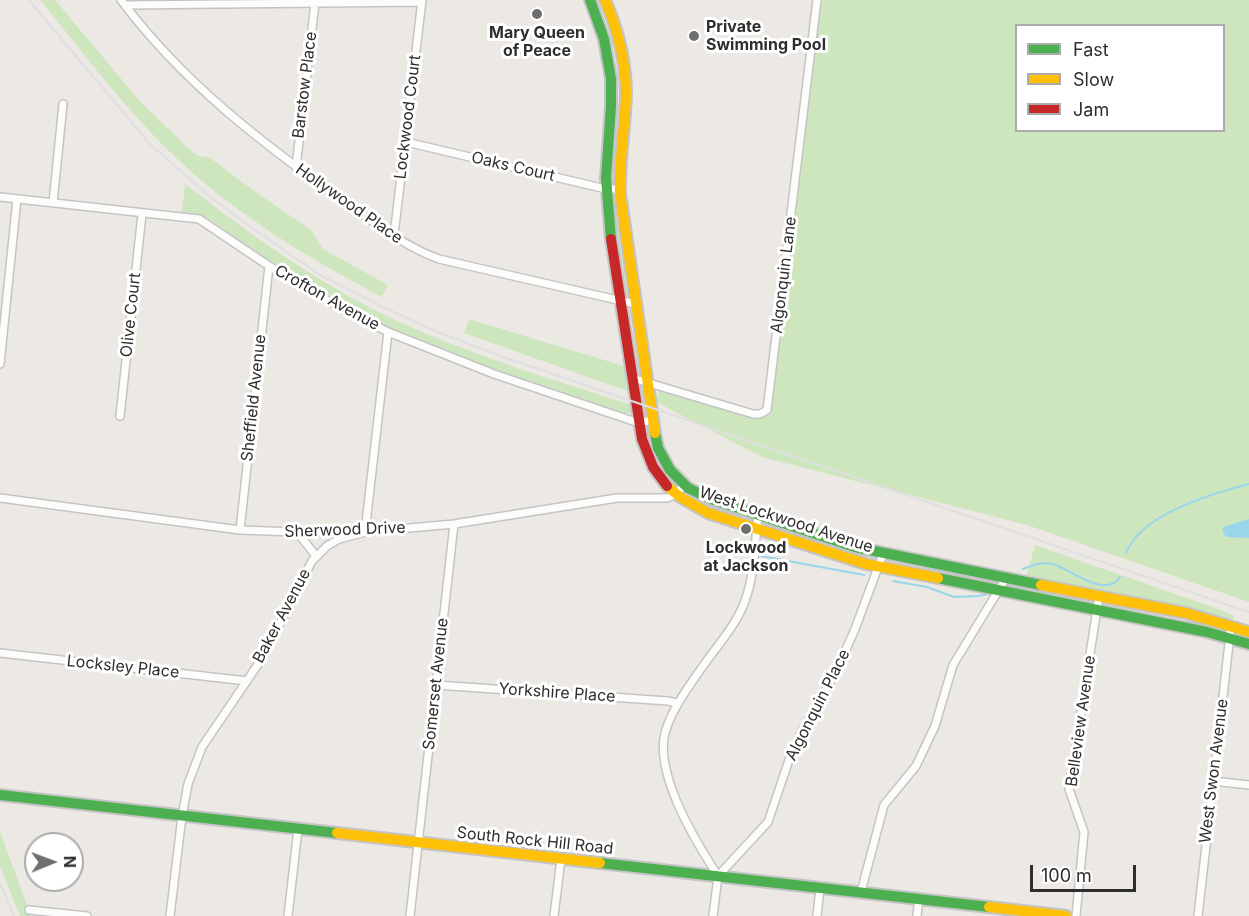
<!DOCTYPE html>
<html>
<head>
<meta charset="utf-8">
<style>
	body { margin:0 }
	#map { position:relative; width:1249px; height:916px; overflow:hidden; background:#ece8e4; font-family:Inter,sans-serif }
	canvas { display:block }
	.legend { position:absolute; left:1015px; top:24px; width:210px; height:108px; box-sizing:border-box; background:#fff; border:2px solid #ababab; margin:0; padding:8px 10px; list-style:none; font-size:18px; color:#2e2e2e }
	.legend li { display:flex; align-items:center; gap:12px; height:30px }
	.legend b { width:30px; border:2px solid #ababab }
	.north { position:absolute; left:24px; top:832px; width:60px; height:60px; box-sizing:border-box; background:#fff; border:2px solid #ababab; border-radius:50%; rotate:89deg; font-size:16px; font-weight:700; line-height:24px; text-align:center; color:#2e2e2e }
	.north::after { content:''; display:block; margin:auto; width:21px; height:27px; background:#706f6e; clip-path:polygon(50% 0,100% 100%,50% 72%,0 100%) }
	.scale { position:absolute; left:1030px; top:865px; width:106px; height:27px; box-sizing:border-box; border:3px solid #2e2e2e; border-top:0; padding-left:8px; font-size:18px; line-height:21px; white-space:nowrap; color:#2e2e2e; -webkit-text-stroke:4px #fff; paint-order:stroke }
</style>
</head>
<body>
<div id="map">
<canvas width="1249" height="916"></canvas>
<ul class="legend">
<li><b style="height:8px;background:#4caf50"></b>Fast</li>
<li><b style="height:8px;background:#ffc107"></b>Slow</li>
<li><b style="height:8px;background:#c62828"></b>Jam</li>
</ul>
<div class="north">N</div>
<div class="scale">100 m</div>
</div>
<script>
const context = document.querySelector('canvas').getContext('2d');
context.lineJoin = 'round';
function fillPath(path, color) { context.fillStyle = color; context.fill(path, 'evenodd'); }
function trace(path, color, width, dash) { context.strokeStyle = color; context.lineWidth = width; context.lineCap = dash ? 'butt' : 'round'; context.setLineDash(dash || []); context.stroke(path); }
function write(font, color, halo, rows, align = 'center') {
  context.font = font + ' Inter,sans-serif'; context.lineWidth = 6; context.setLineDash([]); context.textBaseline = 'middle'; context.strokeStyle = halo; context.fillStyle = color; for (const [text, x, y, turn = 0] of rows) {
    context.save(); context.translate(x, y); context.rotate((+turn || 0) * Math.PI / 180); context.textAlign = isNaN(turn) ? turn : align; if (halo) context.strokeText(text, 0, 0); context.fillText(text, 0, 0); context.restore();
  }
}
fillPath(new Path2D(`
	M 40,0 L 55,0 L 138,99 L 188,148 L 198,156 L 209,157 L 254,191 L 311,230 L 323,249 L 388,285 L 382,297 C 300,254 219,204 155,137 C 114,94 78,46 40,0 Z
	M 820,0 L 1249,0 L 1249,602 L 1027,525 L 762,457 L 656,402 L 660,389 L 755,418 L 770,415 ZM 1016,26 L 1224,26 L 1224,130 L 1016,130 Z
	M 185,184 C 251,235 319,284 395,320 C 471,355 552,379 631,405 L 632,413 L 624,413 L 464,359 L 380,324 L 265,258 L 209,219 L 197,214 L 182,212 Z
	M 613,194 L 615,194 L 630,295 L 628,297 L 624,293 L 611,195 Z
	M 469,319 L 627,367 L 630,392 L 464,333 Z
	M 1035,545 L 1224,611 L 1234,616 L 1233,620 L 1026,578 Z
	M 0,832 L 31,916 L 20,916 L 0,866 Z`), '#cee6be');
fillPath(new Path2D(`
	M 1249,519 L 1249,538 L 1227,537 L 1223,533 L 1223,527 Z`), '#99d6ec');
trace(new Path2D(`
	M 1126,553 C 1141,514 1211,494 1249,484
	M 761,556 L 864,575
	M 1023,569 C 1032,565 1046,561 1056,565 C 1072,571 1106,599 1120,577
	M 893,581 L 927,587 L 954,597 L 978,596 L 988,594`), '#99d6ec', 2);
const street = new Path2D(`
	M 121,0 C 182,82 263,144 345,202 C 375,223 405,247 439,259 L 635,304
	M 126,5 L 422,2
	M 406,142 L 606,189 L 620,189
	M 296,167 L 315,3
	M 0,197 L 199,219 L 269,266 L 330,302 L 388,332 L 494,374 L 639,423 L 652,420
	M 53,203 L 63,104
	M 394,235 L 422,0
	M 0,364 L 17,199
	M 632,378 L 753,414 L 760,414 L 767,410 L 817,0
	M 120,416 L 142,214
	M 0,498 L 240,530 L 322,533 L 365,532 L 454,524 L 617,498 L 667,498 L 675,495 L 684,485
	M 240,530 L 269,266
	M 297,532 L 316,556
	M 0,653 L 247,681
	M 436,685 L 668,701 L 677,703
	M 1213,781 L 1249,785
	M 718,876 L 768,822 L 789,760 L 800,735 L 837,670 L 855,629 L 883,554
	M 861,892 L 884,805 L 916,766 L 935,726 L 953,665 L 1006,578
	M 29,910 L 87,916
	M 170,916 L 182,816 L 188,784 L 202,747 L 263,657 L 312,561 L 327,546 L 339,539 L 365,532 L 388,332
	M 288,916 L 298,829
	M 410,916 L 454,524
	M 554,916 L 561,859
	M 713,916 L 718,876 C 696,842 658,780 664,738 C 668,714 689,686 703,666 C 717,646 737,624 745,601 C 755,574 755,543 758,515
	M 817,916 L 820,888
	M 917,916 L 919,898
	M 1076,916 L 1084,832 L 1069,789 L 1099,596
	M 1198,916 L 1231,626`);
const fast = new Path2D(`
	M 590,0 L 604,39 L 611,79 L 611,106 L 606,178 L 611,239
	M 655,433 L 658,448 L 670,470 L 688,488 L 711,499 L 855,547 L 1041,585
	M 938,578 L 1207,632 L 1249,644
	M 0,795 L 337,833
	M 600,863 L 989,907`);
const slow = new Path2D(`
	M 605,0 C 618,30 626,62 626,95 C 625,128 619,160 620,193 L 655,433
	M 667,486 L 680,497 L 708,513 L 866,564 L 938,578
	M 1041,585 L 1186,613 L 1249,632
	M 337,833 L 600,863
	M 989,907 L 1066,916`);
const jam = new Path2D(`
	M 611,239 L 642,439 L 653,467 L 667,486`);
trace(street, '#c5c4c5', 10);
trace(fast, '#c5c4c5', 14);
trace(slow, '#c5c4c5', 14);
trace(jam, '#c5c4c5', 14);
trace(street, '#fcfcfb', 7);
trace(fast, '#4caf50', 10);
trace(slow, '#ffc107', 10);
trace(jam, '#c62828', 10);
trace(new Path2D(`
	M 29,0 L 149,143 L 209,196 L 256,231 L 322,276 L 387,309 L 435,331 L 503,357 L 1249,612
	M 0,883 L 14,916`), '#dfdfe1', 2);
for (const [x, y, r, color] of [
	[537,14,6,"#706f6e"],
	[694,36,6,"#706f6e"],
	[746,529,6,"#706f6e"]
]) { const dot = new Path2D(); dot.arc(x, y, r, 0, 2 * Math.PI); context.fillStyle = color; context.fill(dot); trace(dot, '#fff', 2); }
write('bold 16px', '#2e2e2e', '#fff', [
	["Private",706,27,"left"],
	["Swimming Pool",706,45,"left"],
	["Mary Queen",537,33],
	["of Peace",537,51],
	["Lockwood",746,548],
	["at Jackson",746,566]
]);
write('16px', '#2e2e2e', '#fff', [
	["Barstow Place",305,85,-83],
	["Lockwood Court",408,117,-83],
	["Oaks Court",513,167,13],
	["Hollywood Place",349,204,35],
	["Algonquin Lane",784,275,-83],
	["Crofton Avenue",327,298,29],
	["Olive Court",131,315,-84],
	["Sheffield Avenue",254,398,-84],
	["West Lockwood Avenue",786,520,18],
	["Sherwood Drive",345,530,-2],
	["Baker Avenue",282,616,-62],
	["Locksley Place",123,667,6],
	["Somerset Avenue",436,684,-84],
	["Yorkshire Place",557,693,4],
	["Algonquin Place",818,705,-63],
	["Belleview Avenue",1081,721,-82],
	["West Swon Avenue",1214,771,-83],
	["South Rock Hill Road",535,841,6]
]);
</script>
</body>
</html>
